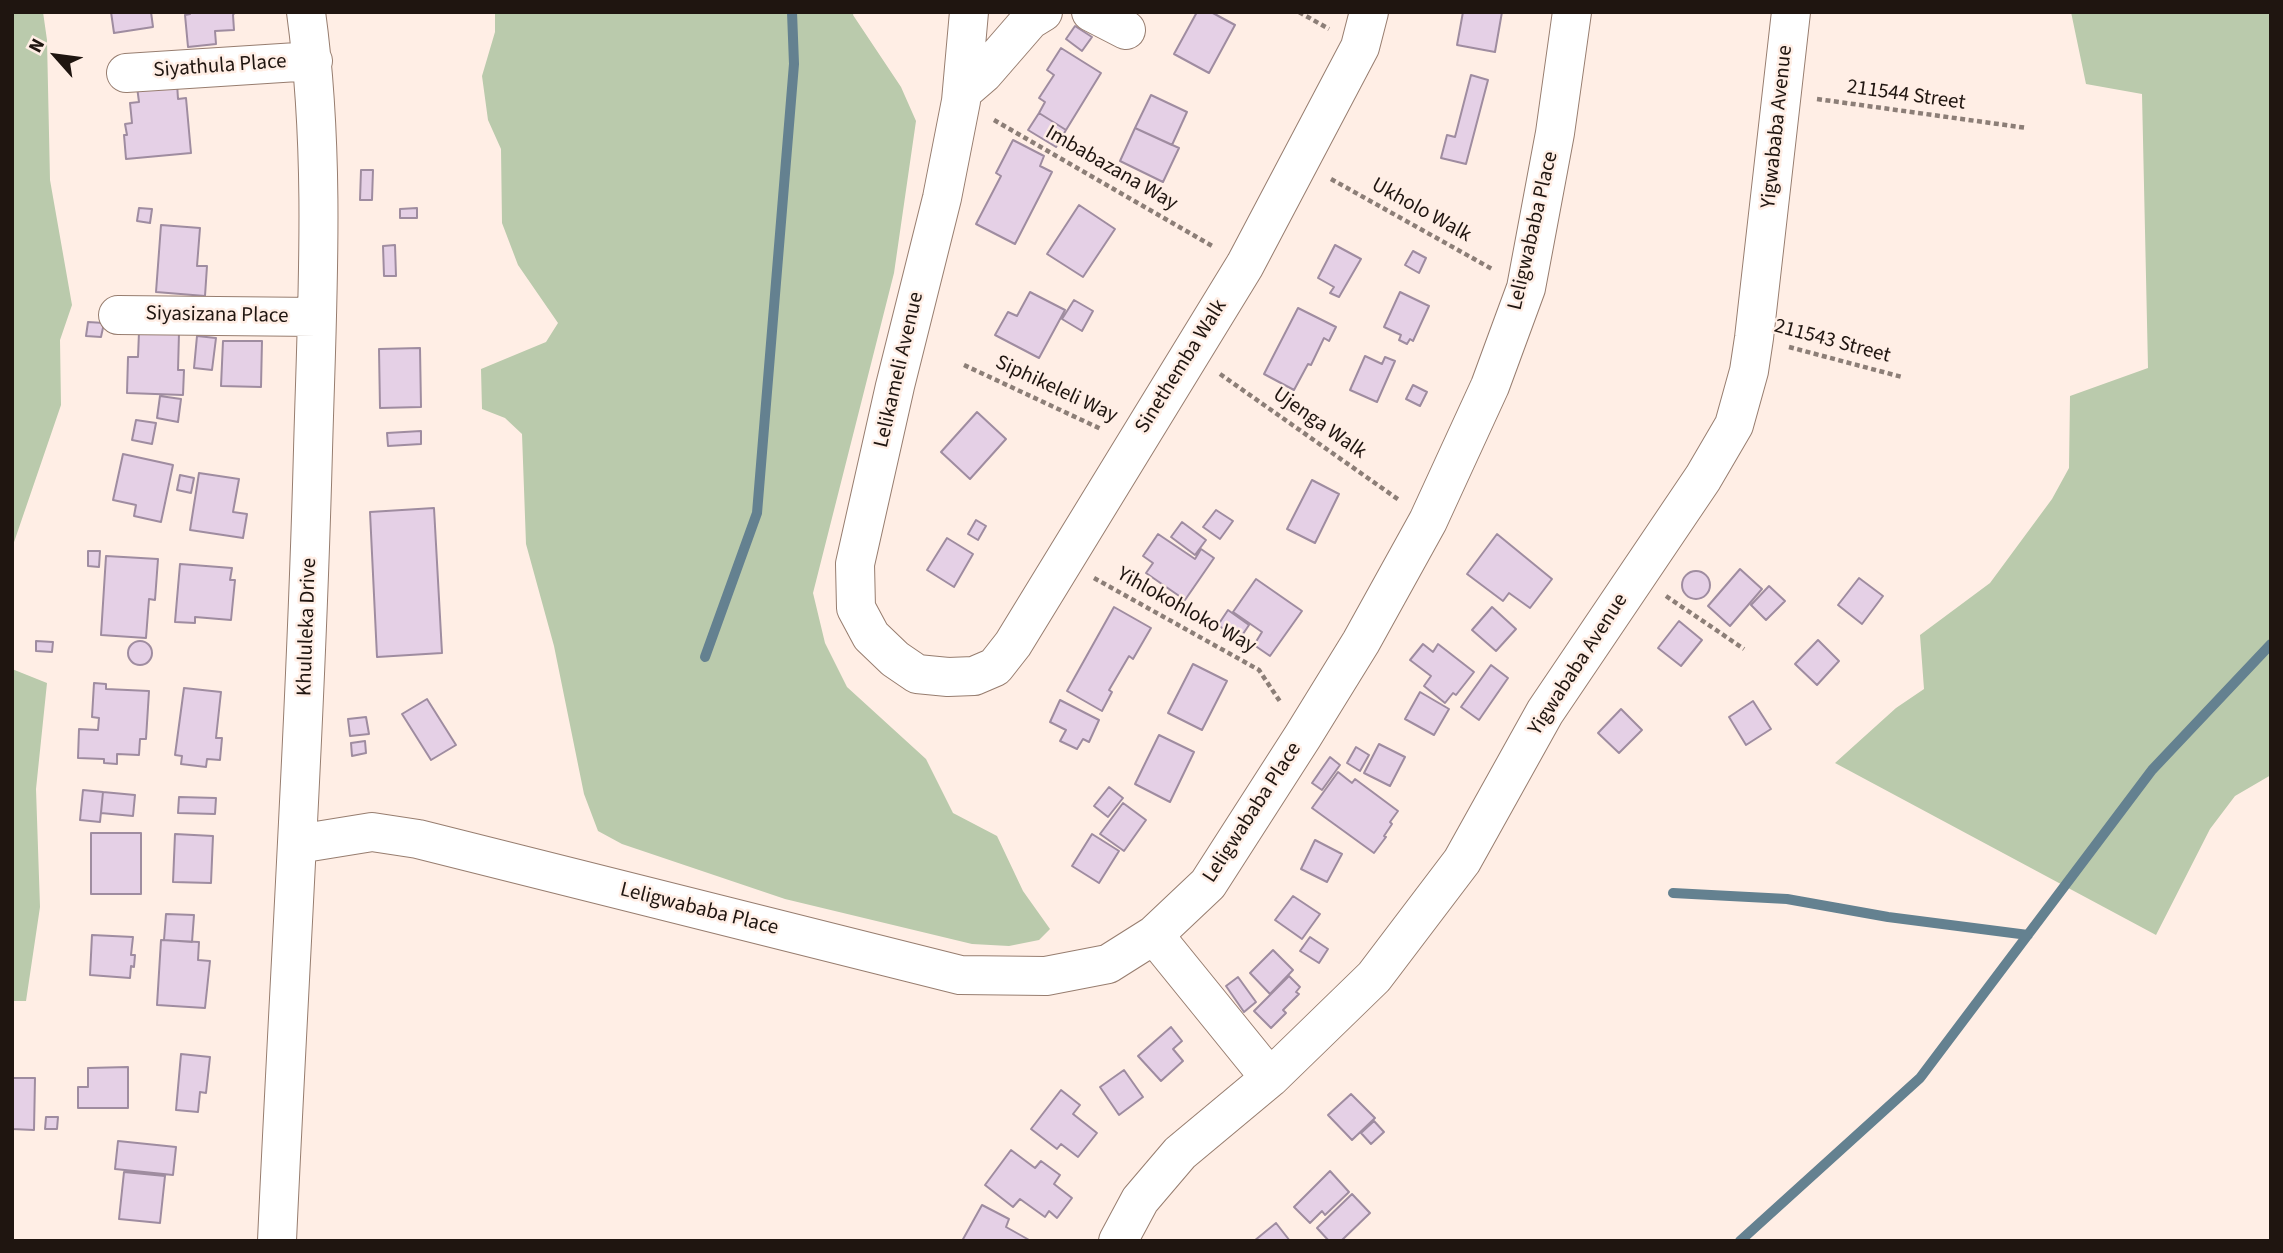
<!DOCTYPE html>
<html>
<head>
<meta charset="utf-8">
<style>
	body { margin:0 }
	#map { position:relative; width:2283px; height:1253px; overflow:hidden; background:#ffeee5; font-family:"Source Sans 3",sans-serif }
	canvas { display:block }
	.frame { position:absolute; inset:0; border:14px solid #1f1510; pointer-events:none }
	.north { position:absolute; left:21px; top:21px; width:70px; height:70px; -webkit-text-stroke:5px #ffeee5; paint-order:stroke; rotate:298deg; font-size:19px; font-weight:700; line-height:28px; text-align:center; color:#1f1510 }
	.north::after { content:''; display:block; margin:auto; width:24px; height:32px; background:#1f1510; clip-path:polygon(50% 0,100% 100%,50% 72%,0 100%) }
</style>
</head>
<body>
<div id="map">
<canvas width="2283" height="1253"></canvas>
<div class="frame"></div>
<div class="north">N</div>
</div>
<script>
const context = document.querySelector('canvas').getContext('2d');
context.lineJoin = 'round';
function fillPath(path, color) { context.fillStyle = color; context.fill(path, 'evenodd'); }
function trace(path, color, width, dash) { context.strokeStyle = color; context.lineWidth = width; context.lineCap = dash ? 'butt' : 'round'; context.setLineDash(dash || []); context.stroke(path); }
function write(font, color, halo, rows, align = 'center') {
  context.font = font + ' "Source Sans 3",sans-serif'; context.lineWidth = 5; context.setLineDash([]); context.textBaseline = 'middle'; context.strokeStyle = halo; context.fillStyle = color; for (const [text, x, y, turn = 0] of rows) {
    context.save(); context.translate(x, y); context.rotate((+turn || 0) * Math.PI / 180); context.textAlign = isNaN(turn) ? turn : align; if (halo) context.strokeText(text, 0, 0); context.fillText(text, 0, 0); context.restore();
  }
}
fillPath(new Path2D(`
	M 12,12 L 43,12 L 47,40 L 50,180 L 72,305 L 60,340 L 61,405 L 12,548 Z
	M 495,12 L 854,12 L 853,15 L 901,87 L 916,121 L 894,273 L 813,593 L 825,643 L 847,687 L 926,759 L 953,813 L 997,836 L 1023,891 L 1050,929 L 1039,940 L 1009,946 L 972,944 L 785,899 L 622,844 L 598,831 L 584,794 L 554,646 L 526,544 L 522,434 L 505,418 L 482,409 L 481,369 L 546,342 L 558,323 L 518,265 L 502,223 L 501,149 L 488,120 L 482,76 L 495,32 Z
	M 2071,12 L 2271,12 L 2271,775 L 2235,796 L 2210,829 L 2156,935 L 1835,763 L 1896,708 L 1924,689 L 1920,635 L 1990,583 L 2052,499 L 2069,468 L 2070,396 L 2148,368 L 2142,94 L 2086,84 Z
	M 12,669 L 47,683 L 36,789 L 40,907 L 26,1001 L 12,1001 Z`), '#bacaac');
trace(new Path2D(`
	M 705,657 L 757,513 L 794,64 L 792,12
	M 1673,893 L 1787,899 L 1888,917 L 2028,935
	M 1740,1241 L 1920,1078 L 2152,770 L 2271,644`), '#648190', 10);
const building = new Path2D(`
	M 111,12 L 151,12 L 153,27 L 114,33 Z
	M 190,12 L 235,12 L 233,15 L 234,30 L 215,31 L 216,44 L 188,47 L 185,15 L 190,14 Z
	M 1197,12 L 1211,12 L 1235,25 L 1209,73 L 1174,54 Z
	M 1463,12 L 1502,12 L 1495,52 L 1457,45 Z
	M 1075,26 L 1092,37 L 1082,51 L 1066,39 Z
	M 1061,48 L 1101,73 L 1066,130 L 1039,113 L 1045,102 L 1039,98 L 1054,75 L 1047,70 Z
	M 1471,75 L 1488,80 L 1466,164 L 1441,158 L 1447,135 L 1455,137 Z
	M 177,83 L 178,99 L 186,98 L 191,153 L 126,159 L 124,135 L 127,135 L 125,124 L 132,123 L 130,103 L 139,102 L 137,87 Z
	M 1151,95 L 1187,112 L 1172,145 L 1135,128 Z
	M 1039,113 L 1066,130 L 1056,147 L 1028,130 Z
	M 1135,128 L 1179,148 L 1163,182 L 1120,161 Z
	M 1013,140 L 1044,156 L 1040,166 L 1052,172 L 1015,244 L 976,224 L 1001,176 L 996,173 Z
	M 361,170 L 373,170 L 372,200 L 360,200 Z
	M 1079,205 L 1115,229 L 1083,277 L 1047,254 Z
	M 139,208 L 152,209 L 150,223 L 137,221 Z
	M 417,208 L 417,218 L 400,218 L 400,209 Z
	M 161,225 L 200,228 L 197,266 L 207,266 L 205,296 L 156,292 Z
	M 395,245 L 396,276 L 384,276 L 383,246 Z
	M 1335,245 L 1361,259 L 1339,297 L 1330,293 L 1334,287 L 1318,278 Z
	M 1413,251 L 1426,258 L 1419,273 L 1405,265 Z
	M 1030,292 L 1065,310 L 1039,358 L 995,335 L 1008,312 L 1017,316 Z
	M 1400,292 L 1429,306 L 1413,341 L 1410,339 L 1407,344 L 1399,340 L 1401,335 L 1384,327 Z
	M 1074,300 L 1093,311 L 1082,331 L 1062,319 Z
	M 1298,308 L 1336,327 L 1329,341 L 1324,338 L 1311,365 L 1308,364 L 1294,390 L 1264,374 Z
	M 88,322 L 104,323 L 101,337 L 86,336 Z
	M 139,332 L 179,333 L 178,370 L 184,370 L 183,395 L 127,393 L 128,357 L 138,357 Z
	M 197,336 L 216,338 L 212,370 L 194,368 Z
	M 223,341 L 262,341 L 261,387 L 221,386 Z
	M 420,348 L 421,407 L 380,408 L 379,349 Z
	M 1365,356 L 1382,364 L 1385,357 L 1395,361 L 1377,402 L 1350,390 Z
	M 1413,385 L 1427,392 L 1420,406 L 1406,399 Z
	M 160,396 L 181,399 L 178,422 L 157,418 Z
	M 977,412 L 1006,439 L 970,479 L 941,452 Z
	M 136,420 L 156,423 L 152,444 L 132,440 Z
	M 421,431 L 421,444 L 388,446 L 387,433 Z
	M 123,454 L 173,465 L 161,522 L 134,516 L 136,505 L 113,500 Z
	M 199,473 L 239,479 L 233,512 L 247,514 L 243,538 L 190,530 Z
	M 180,475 L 194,478 L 191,493 L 177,490 Z
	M 1312,480 L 1339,494 L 1315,543 L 1287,529 Z
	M 434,508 L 442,653 L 377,657 L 370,512 Z
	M 1216,510 L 1233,521 L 1220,539 L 1203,527 Z
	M 976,520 L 986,526 L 978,540 L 968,534 Z
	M 1182,522 L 1206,540 L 1195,555 L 1171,537 Z
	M 1158,534 L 1195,559 L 1201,549 L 1214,558 L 1185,600 L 1146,573 L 1153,563 L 1143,556 Z
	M 1497,534 L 1552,579 L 1530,608 L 1509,593 L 1503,601 L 1467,574 Z
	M 947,538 L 973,554 L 954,587 L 927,570 Z
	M 88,551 L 100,551 L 99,567 L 88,566 Z
	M 106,556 L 158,559 L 155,600 L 149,599 L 146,638 L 101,635 Z
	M 180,564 L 232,568 L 230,580 L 235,580 L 231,620 L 195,617 L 195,623 L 175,622 Z
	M 1740,569 L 1762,589 L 1730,626 L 1708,606 Z
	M1682 585a14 14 0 1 1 28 0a14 14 0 1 1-28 0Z
	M 1859,578 L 1883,596 L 1862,624 L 1838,605 Z
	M 1256,579 L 1302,611 L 1270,656 L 1254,645 L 1262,632 L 1233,612 Z
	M 1769,586 L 1785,601 L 1766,620 L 1751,605 Z
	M 1114,607 L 1151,628 L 1133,659 L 1129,656 L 1109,690 L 1112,692 L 1102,711 L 1067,691 Z
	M 1492,607 L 1516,629 L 1496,651 L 1472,630 Z
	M 1228,610 L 1249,625 L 1239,640 L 1218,625 Z
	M 1679,621 L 1702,640 L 1681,666 L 1658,648 Z
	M 1818,640 L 1839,661 L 1817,685 L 1795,664 Z
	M128 653a12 12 0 1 1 24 0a12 12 0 1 1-24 0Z
	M 36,641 L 53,642 L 52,652 L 36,651 Z
	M 1423,644 L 1433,652 L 1438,644 L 1474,672 L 1456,695 L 1453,693 L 1445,703 L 1424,686 L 1431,676 L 1410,660 Z
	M 1193,664 L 1227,681 L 1202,730 L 1168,713 Z
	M 1491,665 L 1508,678 L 1479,720 L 1461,707 Z
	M 94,683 L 106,684 L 106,689 L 149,691 L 146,739 L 140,739 L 139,755 L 117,754 L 117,764 L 104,763 L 104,759 L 78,758 L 79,729 L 98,730 L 99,718 L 92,717 Z
	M 184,688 L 221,692 L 216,738 L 222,738 L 220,760 L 207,759 L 206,767 L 181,764 L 182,756 L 175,755 Z
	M 1420,692 L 1449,709 L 1434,735 L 1405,719 Z
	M 427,699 L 456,745 L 431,760 L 402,714 Z
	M 1060,700 L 1099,720 L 1089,742 L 1083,739 L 1077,749 L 1060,741 L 1066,730 L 1050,722 Z
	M 1753,701 L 1771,729 L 1746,745 L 1729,717 Z
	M 1621,709 L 1642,730 L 1619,753 L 1598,733 Z
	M 366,717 L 369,734 L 350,736 L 348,719 Z
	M 1159,735 L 1194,752 L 1170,802 L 1135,784 Z
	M 365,741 L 366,753 L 352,756 L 351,743 Z
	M 1379,744 L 1405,757 L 1390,786 L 1364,773 Z
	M 1356,747 L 1369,755 L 1360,771 L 1347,763 Z
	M 1330,757 L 1340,765 L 1322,790 L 1312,783 Z
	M 1338,772 L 1352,783 L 1355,779 L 1398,811 L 1390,822 L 1392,824 L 1384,836 L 1386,837 L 1374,853 L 1312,808 Z
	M 1109,787 L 1123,798 L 1108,817 L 1094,806 Z
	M 83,790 L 103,792 L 100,822 L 80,820 Z
	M 103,792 L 135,795 L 133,816 L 101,813 Z
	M 179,797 L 216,798 L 215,814 L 178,813 Z
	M 1123,803 L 1146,820 L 1124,851 L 1100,834 Z
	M 91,833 L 141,833 L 141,894 L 91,894 Z
	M 175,834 L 213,836 L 211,883 L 173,882 Z
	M 1092,834 L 1119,851 L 1099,883 L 1072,866 Z
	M 1315,840 L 1342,854 L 1327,882 L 1301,869 Z
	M 1293,896 L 1320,914 L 1302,939 L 1275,920 Z
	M 166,914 L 194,915 L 192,942 L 164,940 Z
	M 92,935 L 133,937 L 131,955 L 135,955 L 134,967 L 131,966 L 130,978 L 90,975 Z
	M 1310,937 L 1328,949 L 1319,963 L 1300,951 Z
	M 161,940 L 199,942 L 198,960 L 210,961 L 205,1008 L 157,1005 Z
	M 1273,950 L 1293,970 L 1270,994 L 1250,973 Z
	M 1289,976 L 1300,987 L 1296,992 L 1299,994 L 1283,1010 L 1286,1013 L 1271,1028 L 1254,1011 Z
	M 1238,977 L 1256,1002 L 1244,1012 L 1226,986 Z
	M 1171,1027 L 1182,1041 L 1173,1049 L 1183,1061 L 1161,1081 L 1138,1056 Z
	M 181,1054 L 210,1057 L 206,1093 L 200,1092 L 198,1112 L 176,1110 Z
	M 128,1067 L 128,1108 L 78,1108 L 78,1087 L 88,1087 L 88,1068 Z
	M 1124,1070 L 1143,1097 L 1119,1115 L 1100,1087 Z
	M 12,1078 L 35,1078 L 34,1130 L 12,1129 Z
	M 1061,1090 L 1080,1105 L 1073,1114 L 1097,1133 L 1078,1157 L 1061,1144 L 1057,1149 L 1031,1129 Z
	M 1351,1094 L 1375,1118 L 1352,1140 L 1328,1115 Z
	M 46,1117 L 58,1117 L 57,1129 L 45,1129 Z
	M 1374,1121 L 1384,1132 L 1371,1144 L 1361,1133 Z
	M 118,1141 L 176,1147 L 173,1175 L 115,1169 Z
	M 1011,1150 L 1035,1168 L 1041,1161 L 1060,1175 L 1054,1184 L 1072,1198 L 1057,1218 L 1049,1211 L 1045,1217 L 1020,1199 L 1013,1207 L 985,1185 Z
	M 1330,1171 L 1349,1192 L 1325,1215 L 1322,1211 L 1310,1223 L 1294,1207 Z
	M 124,1172 L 165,1176 L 160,1223 L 119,1219 Z
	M 1352,1194 L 1370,1213 L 1341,1241 L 1329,1241 L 1317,1228 Z
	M 982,1205 L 1009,1219 L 1006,1227 L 1031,1241 L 962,1241 Z
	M 1276,1223 L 1290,1241 L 1254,1241 Z`);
fillPath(building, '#e5d0e6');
trace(building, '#9f8ca0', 2);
const minor = new Path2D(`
	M 969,12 L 961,101 L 942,198 L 895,386 L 855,564 L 856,608 L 871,636 L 895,659 L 917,674 L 948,677 L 974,676 L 995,667 L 1013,644 L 1245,265 L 1360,47 L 1369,12
	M 1091,12 L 1126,30
	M 126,73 L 313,61
	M 962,92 L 984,73 L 1030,20 L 1043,12
	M 118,315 L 317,317
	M 298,844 L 372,832 L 418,839 L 960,975 L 1046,976 L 1108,964 L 1154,935 L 1208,884 L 1303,736 L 1361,642 L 1428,521 L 1490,386 L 1526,288 L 1555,133 L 1572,12
	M 1154,935 L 1270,1078
	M 277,1241 C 289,977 306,714 313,450 C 317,304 326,158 306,12
	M 1118,1241 L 1140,1200 L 1180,1153 L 1270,1078 L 1374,977 L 1462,861 L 1545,712 L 1703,478 L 1734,425 L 1749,371 L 1754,338 L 1791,12`);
trace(minor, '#977d6f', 40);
trace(new Path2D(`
	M 1299,12 L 1329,29
	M 1817,99 L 2027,128
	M 994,120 L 1214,247
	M 1331,179 L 1492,269
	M 1789,347 L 1902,377
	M 964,365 L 1101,429
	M 1220,374 L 1399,500
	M 1094,578 L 1259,670 L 1281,703
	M 1666,596 L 1744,649`), '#8c7e77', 4.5, [5, 3.5]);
trace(minor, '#fff', 38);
write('21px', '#1f1510', '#ffeee5', [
	["Siyathula Place",220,67,-4],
	["211544 Street",1906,96,8],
	["Yigwababa Avenue",1778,127,-84],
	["Imbabazana Way",1111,169,30],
	["Ukholo Walk",1421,211,29],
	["Leligwababa Place",1534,231,-77],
	["Siyasizana Place",217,316,1],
	["211543 Street",1832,342,15],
	["Sinethemba Walk",1182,367,-58],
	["Lelikameli Avenue",900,370,-77],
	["Siphikeleli Way",1056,390,25],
	["Ujenga Walk",1319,424,35],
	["Yihlokohloko Way",1186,611,29],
	["Khululeka Drive",308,627,-88],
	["Yigwababa Avenue",1579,665,-57],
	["Leligwababa Place",1253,813,-57],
	["Leligwababa Place",699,910,14]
]);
</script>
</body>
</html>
